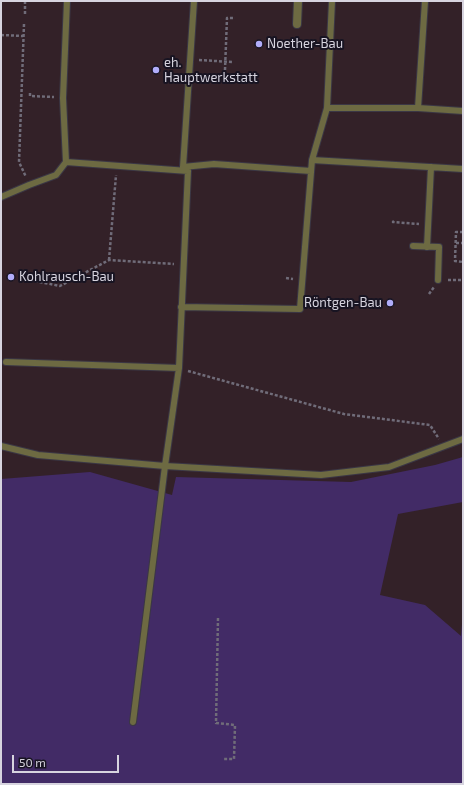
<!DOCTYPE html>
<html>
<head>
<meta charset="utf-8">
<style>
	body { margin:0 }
	#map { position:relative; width:464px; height:785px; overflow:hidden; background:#221d2c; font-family:"Exo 2",sans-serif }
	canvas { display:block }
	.frame { position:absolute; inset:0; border:2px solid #d7d4df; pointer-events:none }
	.scale { position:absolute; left:12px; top:755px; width:107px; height:18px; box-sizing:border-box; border:2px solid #d7d4df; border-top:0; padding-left:5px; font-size:12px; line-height:14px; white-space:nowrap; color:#d7d4df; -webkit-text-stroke:3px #181422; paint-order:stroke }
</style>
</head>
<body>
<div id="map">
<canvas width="464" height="785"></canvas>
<div class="frame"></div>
<div class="scale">50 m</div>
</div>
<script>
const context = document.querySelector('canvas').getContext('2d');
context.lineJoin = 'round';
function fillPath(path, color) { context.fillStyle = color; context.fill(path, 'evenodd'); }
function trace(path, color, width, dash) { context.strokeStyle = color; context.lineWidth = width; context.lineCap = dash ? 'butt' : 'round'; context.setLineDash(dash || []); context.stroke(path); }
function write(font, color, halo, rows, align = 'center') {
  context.font = font + ' "Exo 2",sans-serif'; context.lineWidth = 4; context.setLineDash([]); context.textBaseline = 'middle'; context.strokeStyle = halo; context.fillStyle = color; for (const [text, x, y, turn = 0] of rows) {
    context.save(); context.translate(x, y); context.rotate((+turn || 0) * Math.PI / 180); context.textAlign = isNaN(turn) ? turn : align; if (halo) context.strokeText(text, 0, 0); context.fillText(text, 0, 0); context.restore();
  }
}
fillPath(new Path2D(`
	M 1,1 L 463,1 L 463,613 L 462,636 L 1,784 Z`), '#332128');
fillPath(new Path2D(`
	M 463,457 L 463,502 L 398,514 L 380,595 L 425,605 L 461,636 L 463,613 L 463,784 L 1,784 L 1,479 L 90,472 L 172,495 L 176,477 L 351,482 L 435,465 Z`), '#422b66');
const lane = new Path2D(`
	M 67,1 L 63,98 L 66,162 L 188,171
	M 327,108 L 418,108 L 463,111
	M 418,108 L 425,1
	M 312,160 L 463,169
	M 183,167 L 214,164 L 311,171
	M 1,197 L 29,185 L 56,175 L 66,162
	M 413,246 L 439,247 L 438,280
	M 427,247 L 431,167
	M 181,307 L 300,309 L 312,160 L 327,108 L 332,1
	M 6,362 L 179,368
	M 1,446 L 38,455 L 165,466 L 321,475 L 389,467 L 463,439
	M 133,722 L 165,466 L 179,368 L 188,171 L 183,167 L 194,1`);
const street = new Path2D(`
	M 297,24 L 298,1`);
trace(lane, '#3b3745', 8);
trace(street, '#3b3745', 10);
trace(new Path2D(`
	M 25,14 L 25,1
	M 24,24 L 19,162 L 26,177
	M 1,35 L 23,36
	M 199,60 L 232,62
	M 225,70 L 227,18 L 235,18
	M 30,93 L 30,96 L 54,97
	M 394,221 L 393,222 L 419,224
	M 463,232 L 456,232 L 455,261 L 463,262
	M 456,243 L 463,243
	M 109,260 L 116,175
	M 20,278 L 60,286 L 109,260 L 174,264
	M 286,278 L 293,279
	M 448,280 L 463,280
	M 429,294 L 434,287
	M 188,371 L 344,414 L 430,425 L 439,439
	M 218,618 L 216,723 L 235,725 L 234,759 L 224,759`), '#706c79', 2.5, [3, 2]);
trace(lane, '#6d6a42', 6);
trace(street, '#6d6a42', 8);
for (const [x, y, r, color] of [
	[259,44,4,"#b1adfa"],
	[156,70,4,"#b1adfa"],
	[11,277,4,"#b1adfa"],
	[390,303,4,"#b1adfa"]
]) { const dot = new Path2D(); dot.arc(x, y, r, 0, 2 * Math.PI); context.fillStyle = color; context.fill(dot); trace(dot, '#181422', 1.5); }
write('13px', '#d7d4df', '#181422', [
	["Noether-Bau",267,44],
	["eh.",164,63],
	["Hauptwerkstatt",164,78],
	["Kohlrausch-Bau",19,277],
	["Röntgen-Bau",382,303,"right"]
], 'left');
</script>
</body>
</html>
